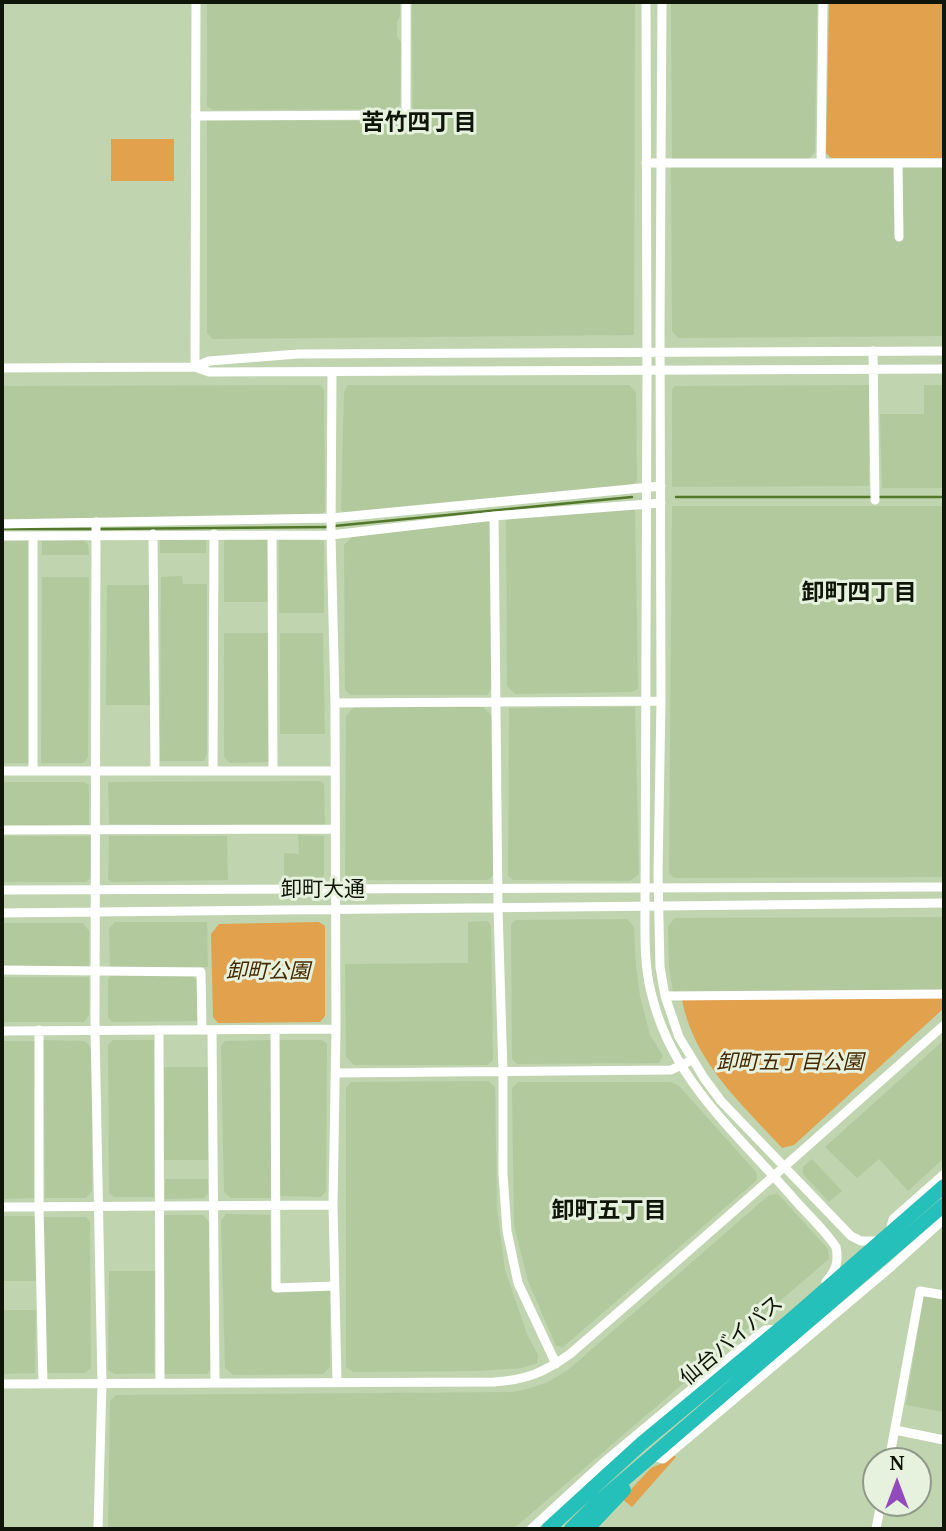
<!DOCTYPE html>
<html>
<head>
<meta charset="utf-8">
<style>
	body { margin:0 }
	#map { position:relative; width:946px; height:1531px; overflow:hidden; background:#bfd4af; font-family:"Noto Serif",serif }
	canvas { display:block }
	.frame { position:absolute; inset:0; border:4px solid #0f1609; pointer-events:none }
	.north { position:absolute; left:862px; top:1447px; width:70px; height:70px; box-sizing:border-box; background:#e6f1de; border:2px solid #909989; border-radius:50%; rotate:0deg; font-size:19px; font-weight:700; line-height:28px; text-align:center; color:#0f1609 }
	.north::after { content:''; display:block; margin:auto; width:24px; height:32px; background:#924abc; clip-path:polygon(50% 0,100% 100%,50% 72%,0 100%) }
</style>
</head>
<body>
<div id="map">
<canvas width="946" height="1531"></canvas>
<div class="frame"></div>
<div class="north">N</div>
</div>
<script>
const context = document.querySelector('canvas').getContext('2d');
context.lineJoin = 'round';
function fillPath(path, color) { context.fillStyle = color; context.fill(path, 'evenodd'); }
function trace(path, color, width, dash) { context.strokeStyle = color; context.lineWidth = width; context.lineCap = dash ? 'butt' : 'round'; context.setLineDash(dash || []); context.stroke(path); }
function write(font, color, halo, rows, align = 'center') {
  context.font = font + ' "Noto Serif","Noto Sans JP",serif'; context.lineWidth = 6; context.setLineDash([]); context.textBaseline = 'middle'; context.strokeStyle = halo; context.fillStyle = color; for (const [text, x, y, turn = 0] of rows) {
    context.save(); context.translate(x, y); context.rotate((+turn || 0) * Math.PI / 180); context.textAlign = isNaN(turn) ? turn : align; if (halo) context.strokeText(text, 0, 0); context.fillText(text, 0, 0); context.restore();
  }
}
fillPath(new Path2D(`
	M 207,2 L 400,2 L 400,16 L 397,22 L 397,37 L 401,42 L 400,104 L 395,109 L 212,110 L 207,106 Z
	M 412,2 L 635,2 L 634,335 L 213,339 L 207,333 L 207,120 L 413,121 Z
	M 671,2 L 817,2 L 815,152 L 809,159 L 672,159 Z
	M 671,166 L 944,166 L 944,336 L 678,338 L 672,331 Z
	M 320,385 L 324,390 L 325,511 L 320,516 L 2,519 L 2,386 Z
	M 348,385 L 629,385 L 636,392 L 637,481 L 631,485 L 348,515 L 341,510 L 344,392 Z
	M 869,385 L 869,486 L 672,487 L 672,389 L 675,386 Z
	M 924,385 L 944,385 L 944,488 L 882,488 L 880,414 L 924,414 Z
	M 672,506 L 944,506 L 944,877 L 674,878 L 669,873 Z
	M 635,508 L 638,689 L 631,692 L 515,694 L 507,686 L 506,518 Z
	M 488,521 L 492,523 L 493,686 L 487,695 L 351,695 L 345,690 L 344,545 L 352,537 Z
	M 269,537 L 269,602 L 224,602 L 224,541 L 227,538 Z
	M 160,538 L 202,538 L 206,541 L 206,553 L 160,553 Z
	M 279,538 L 318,538 L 324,542 L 324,613 L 279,613 Z
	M 2,540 L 31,540 L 31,763 L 2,763 Z
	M 84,540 L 88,545 L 89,555 L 42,555 L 42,541 Z
	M 182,576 L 183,584 L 207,584 L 207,753 L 204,761 L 160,761 L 161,577 Z
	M 42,577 L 89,577 L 88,757 L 84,763 L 41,763 Z
	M 107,585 L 152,585 L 152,705 L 106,705 Z
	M 224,633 L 270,633 L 270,762 L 230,763 L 224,757 Z
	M 280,633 L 323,633 L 325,734 L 280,734 Z
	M 354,707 L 483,707 L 492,716 L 493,875 L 488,880 L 352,880 L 345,876 L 346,716 Z
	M 635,707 L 639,874 L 630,881 L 513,880 L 508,876 L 509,708 Z
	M 320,781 L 324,784 L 325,826 L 109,824 L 108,782 Z
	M 2,782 L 83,782 L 89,785 L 89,826 L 2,826 Z
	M 298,835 L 324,836 L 324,875 L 320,881 L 284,880 L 284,853 L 299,854 Z
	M 2,836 L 91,836 L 92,878 L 85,882 L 2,882 Z
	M 109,836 L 227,836 L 228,880 L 112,882 L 108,879 Z
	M 944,917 L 944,991 L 673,992 L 669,967 L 668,926 L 675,918 Z
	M 627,919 L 634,927 L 636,966 L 640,996 L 650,1035 L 663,1056 L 659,1063 L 517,1064 L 512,1059 L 511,924 L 516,920 Z
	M 488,921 L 491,926 L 493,1060 L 487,1065 L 354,1065 L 346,1057 L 345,964 L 468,963 L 468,922 Z
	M 115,922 L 207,922 L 208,967 L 110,967 L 109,928 Z
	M 2,923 L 83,923 L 89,931 L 89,967 L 2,968 Z
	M 111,975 L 192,975 L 199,982 L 199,1021 L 112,1022 L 108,1017 L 108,980 Z
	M 2,977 L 89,977 L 89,1015 L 84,1022 L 2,1022 Z
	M 43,1040 L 84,1041 L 92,1048 L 92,1191 L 86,1198 L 45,1198 Z
	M 113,1040 L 154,1040 L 154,1197 L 114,1197 L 109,1193 L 108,1045 Z
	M 272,1040 L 271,1198 L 231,1198 L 224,1192 L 221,1046 L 225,1041 Z
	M 279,1040 L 322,1040 L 327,1044 L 326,1191 L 321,1197 L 280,1196 Z
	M 944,1040 L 944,1158 L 908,1191 L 879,1159 L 857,1178 L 825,1147 Z
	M 2,1041 L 35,1041 L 34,1198 L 2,1199 Z
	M 164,1067 L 209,1067 L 208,1160 L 164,1160 Z
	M 488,1081 L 495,1087 L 497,1209 L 505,1270 L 527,1334 L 538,1355 L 537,1363 L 522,1368 L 478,1371 L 353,1372 L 346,1367 L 346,1088 L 351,1082 Z
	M 518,1082 L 671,1082 L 679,1086 L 756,1172 L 757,1180 L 563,1347 L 556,1346 L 528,1281 L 514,1225 L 512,1088 Z
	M 812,1159 L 842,1191 L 829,1202 L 803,1174 L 803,1167 Z
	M 165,1179 L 208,1179 L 208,1193 L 204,1198 L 165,1199 Z
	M 778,1194 L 828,1249 L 829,1259 L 513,1529 L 108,1529 L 110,1401 L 116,1395 L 512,1392 L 527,1389 L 546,1383 L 568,1370 L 769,1195 Z
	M 226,1214 L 270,1215 L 271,1290 L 330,1290 L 330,1367 L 323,1374 L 233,1375 L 225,1368 L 221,1221 Z
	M 162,1215 L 203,1215 L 209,1222 L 211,1369 L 207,1374 L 164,1374 Z
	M 2,1216 L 35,1216 L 36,1281 L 2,1281 Z
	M 44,1217 L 86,1217 L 90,1222 L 91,1368 L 85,1373 L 46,1373 Z
	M 109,1271 L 156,1271 L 154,1373 L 115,1374 L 108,1370 Z
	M 926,1295 L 944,1298 L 944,1412 L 906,1405 L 923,1298 Z
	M 2,1310 L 36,1310 L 35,1373 L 2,1374 Z`), '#b2c99e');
fillPath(new Path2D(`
	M 829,2 L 944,2 L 944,158 L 831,158 L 826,153 Z
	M 111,139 L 174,139 L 174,181 L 111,181 Z
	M 319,922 L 325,926 L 325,1016 L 320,1022 L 218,1023 L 213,1017 L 211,934 L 219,924 Z
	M 943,998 L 944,1008 L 794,1145 L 782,1148 C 741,1103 694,1062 682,1000 Z
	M 673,1454 L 676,1457 L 632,1507 L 622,1499 L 651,1468 L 665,1462 Z`), '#e2a14d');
trace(new Path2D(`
	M 676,497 L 872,497
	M 879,497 L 944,497
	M 334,526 L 632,497
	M 2,529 L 93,529
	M 100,529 L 327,527`), '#53772b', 2.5);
trace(new Path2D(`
	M 646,2 L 647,371 L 645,907 C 645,935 644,965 651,992 C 671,1080 737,1133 794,1199 C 808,1215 824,1229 836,1247 C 839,1262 836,1270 826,1282
	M 662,2 L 660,331 L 661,701 L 658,874 L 660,967 L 665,996 L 679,1037 L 704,1078 L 721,1101 L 851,1236 L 861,1241 L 879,1241
	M 195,116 L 406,115 L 406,2
	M 821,162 L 823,2
	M 646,163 L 944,163
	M 898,163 L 899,237
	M 873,351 L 875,500
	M 195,367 L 209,361 L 298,354 L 944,351
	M 195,367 L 196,2
	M 2,368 L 195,367 L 209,372 L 944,369
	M 332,372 L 331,535 L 335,703 L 336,1029 L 333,1205 L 337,1381
	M 494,516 L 498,908 L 503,1073 L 503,1174 L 507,1231 L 518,1283 L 556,1364
	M 96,522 L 95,1030 L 102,1384 L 98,1529
	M 2,524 L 331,518 L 661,486
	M 153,534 L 155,771
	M 272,535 L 273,771
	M 2,536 L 331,535 L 494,516 L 661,503
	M 33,536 L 33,771
	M 335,703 L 661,701
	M 2,771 L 335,771
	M 213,771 L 214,534
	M 2,830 L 335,829
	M 2,890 L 944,887
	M 2,913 L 944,903
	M 2,970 L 201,972 L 202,1030
	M 665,996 L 944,994
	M 39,1030 L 39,1207 L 43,1384
	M 159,1030 L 160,1383
	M 212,1030 L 215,1382
	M 275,1030 L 276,1288 L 334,1286
	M 2,1031 L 336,1029
	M 336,1073 L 671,1070 L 692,1060
	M 2,1207 L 333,1205
	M 890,1231 L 893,1219 L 944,1174
	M 2,1384 L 494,1382 C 526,1380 543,1373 570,1354 C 696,1246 820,1135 944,1025
	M 895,1430 L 944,1440
	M 652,1456 L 663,1459 L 892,1266 L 944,1219
	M 889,1461 L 920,1291 L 944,1295
	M 531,1529 L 603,1463 L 729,1358 L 765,1330 L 778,1329
	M 876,1529 L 881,1503`), '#fff', 9);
trace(new Path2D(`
	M 548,1529 L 641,1444 L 787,1323 L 944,1186
	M 571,1529 L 597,1503 L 944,1205
	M 587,1529 L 624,1490`), '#26c0ba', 14);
write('21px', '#0f1609', '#e6f1de', [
	["卸町大通",323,890],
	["仙台バイパス",732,1341,-40]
]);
write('italic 21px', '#462900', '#e6f1de', [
	["卸町公園",268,972],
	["卸町五丁目公園",790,1063]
]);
write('bold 23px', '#0f1609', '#e6f1de', [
	["苦竹四丁目",419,123],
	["卸町四丁目",859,593],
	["卸町五丁目",609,1211]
]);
</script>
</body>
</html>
